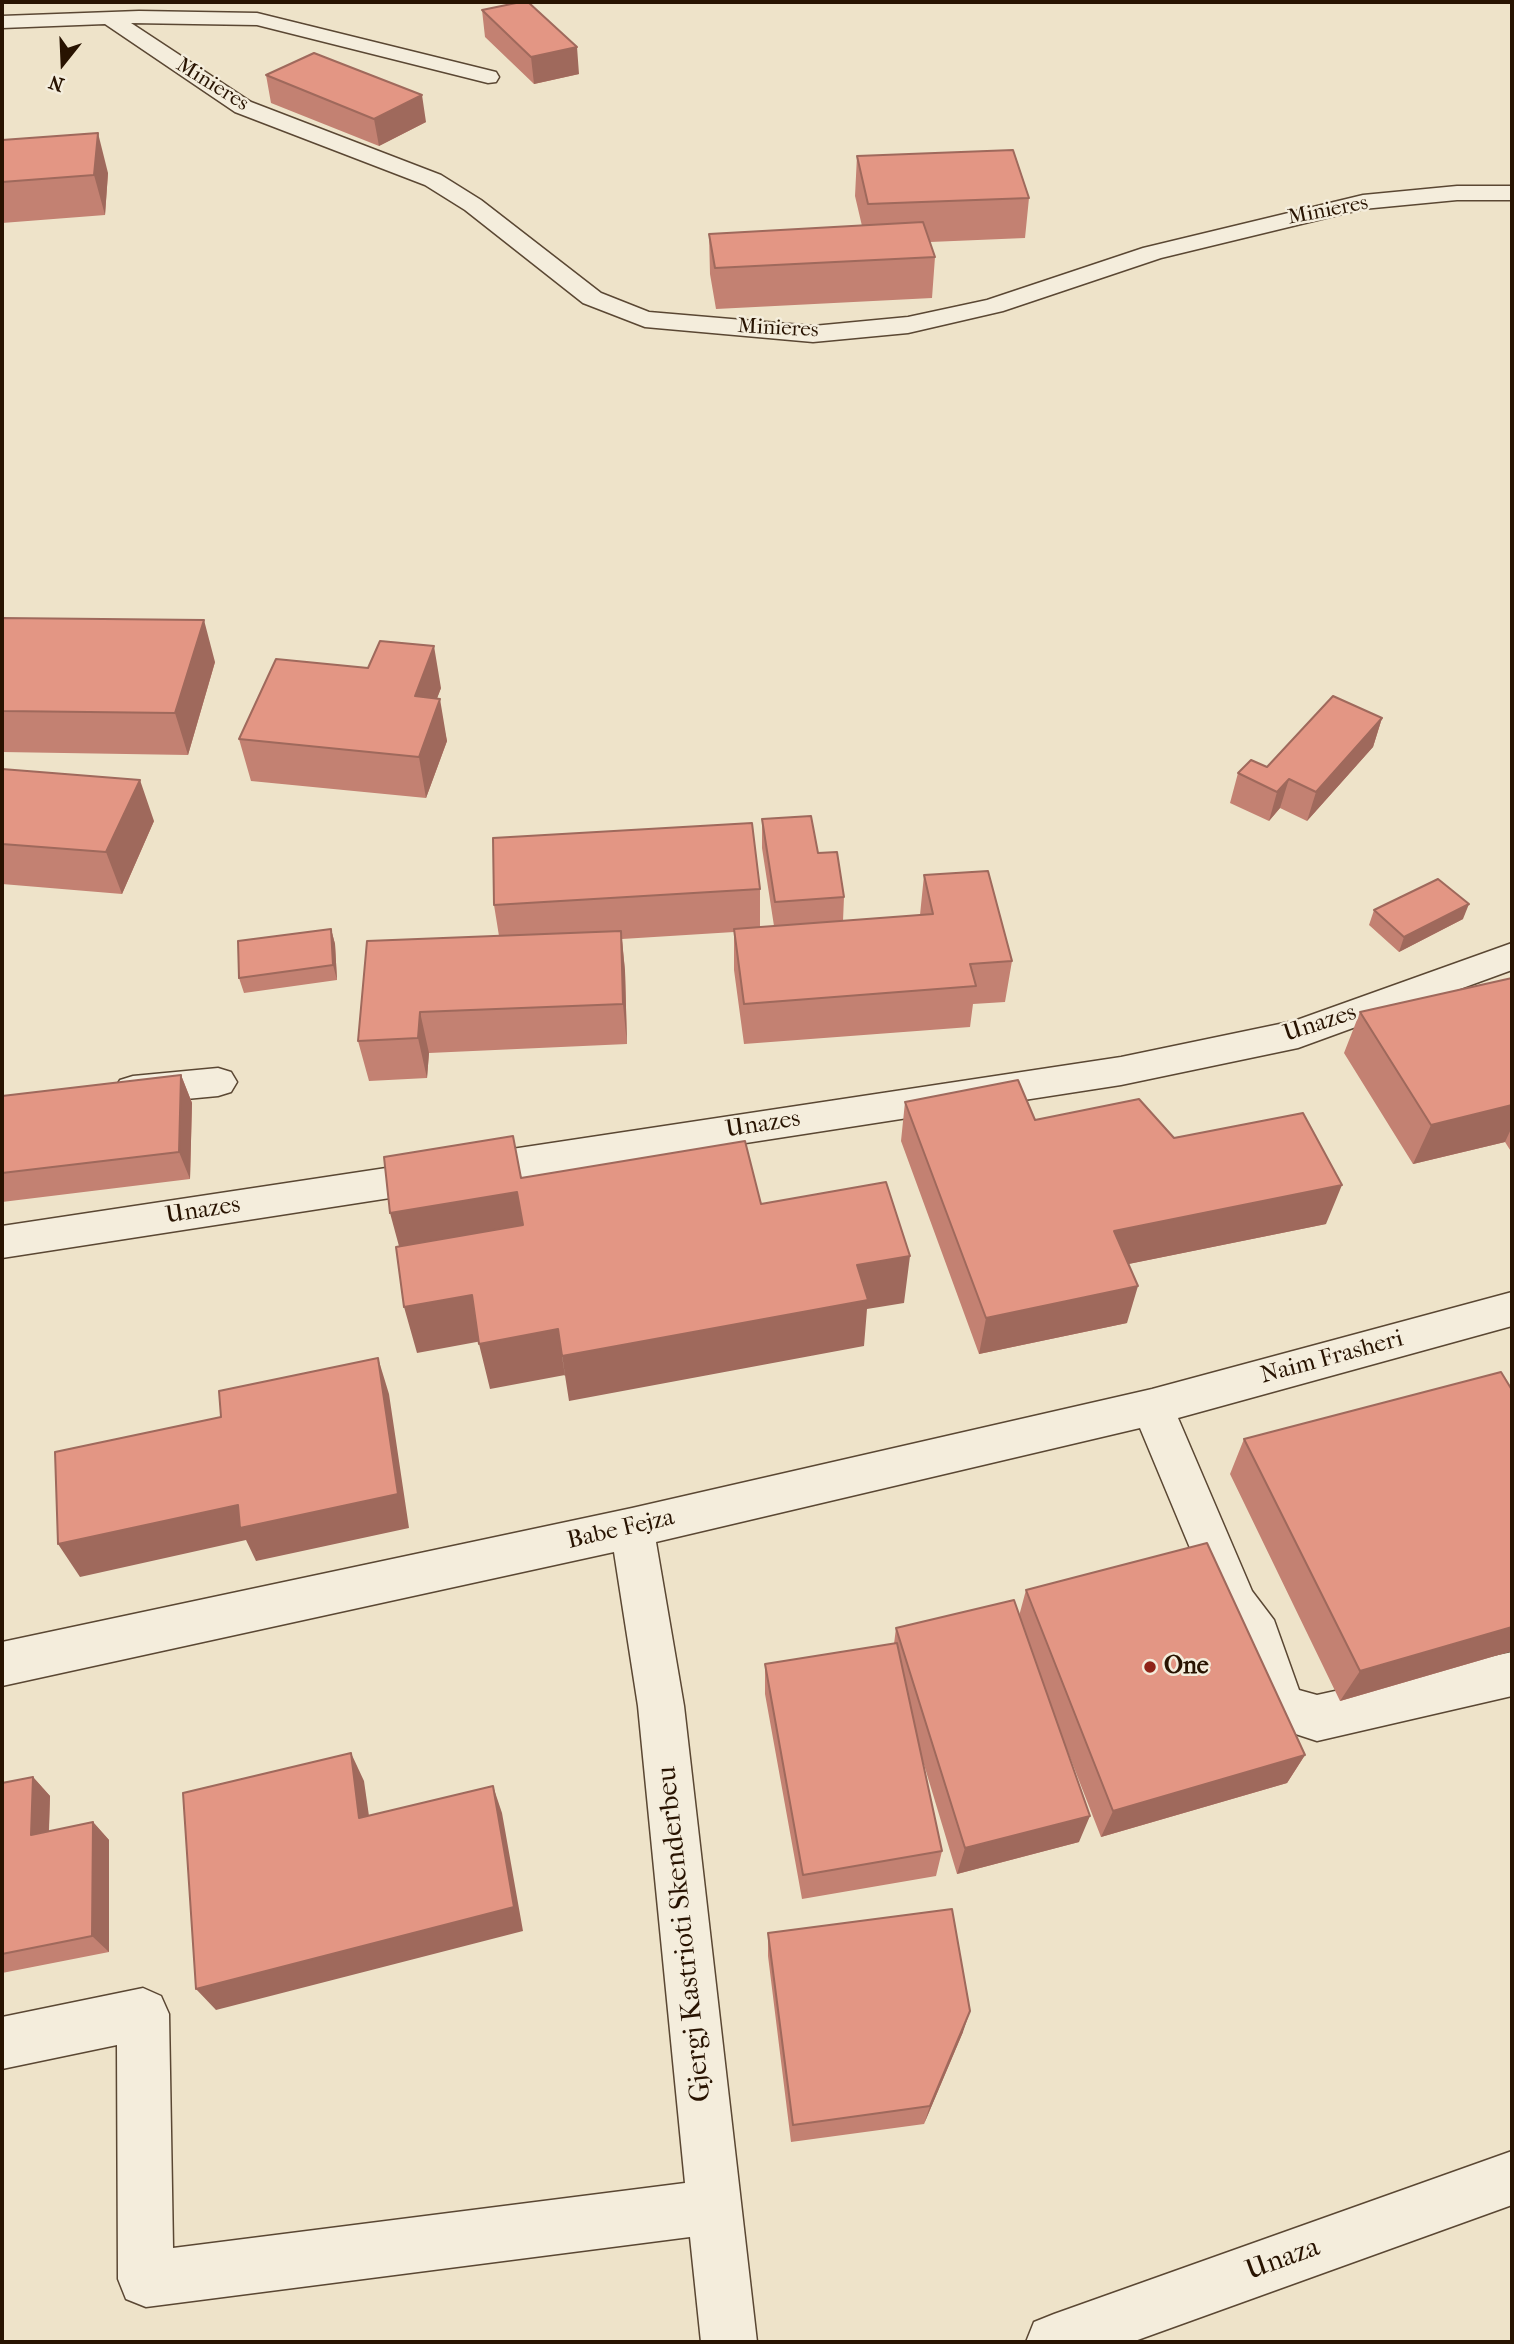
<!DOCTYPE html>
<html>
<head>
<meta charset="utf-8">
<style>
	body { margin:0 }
	#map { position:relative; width:1514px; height:2344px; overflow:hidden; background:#eee3c9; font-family:"IM FELL French Canon",serif }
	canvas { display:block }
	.frame { position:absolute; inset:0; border:4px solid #281301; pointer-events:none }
	.north { position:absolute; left:28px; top:28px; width:70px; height:70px; -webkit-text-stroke:5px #f4eddc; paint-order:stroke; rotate:198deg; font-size:19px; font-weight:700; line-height:28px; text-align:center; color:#281301 }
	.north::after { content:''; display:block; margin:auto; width:24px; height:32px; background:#281301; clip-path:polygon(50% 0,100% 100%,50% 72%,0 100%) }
</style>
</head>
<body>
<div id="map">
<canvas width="1514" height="2344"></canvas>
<div class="frame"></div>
<div class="north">N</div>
</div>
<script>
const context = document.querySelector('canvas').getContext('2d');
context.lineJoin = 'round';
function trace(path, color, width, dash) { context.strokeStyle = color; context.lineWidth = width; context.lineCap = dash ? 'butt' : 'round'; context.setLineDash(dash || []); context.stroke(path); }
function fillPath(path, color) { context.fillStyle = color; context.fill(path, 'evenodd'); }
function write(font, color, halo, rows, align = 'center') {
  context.font = font + ' "IM FELL French Canon",serif'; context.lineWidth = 5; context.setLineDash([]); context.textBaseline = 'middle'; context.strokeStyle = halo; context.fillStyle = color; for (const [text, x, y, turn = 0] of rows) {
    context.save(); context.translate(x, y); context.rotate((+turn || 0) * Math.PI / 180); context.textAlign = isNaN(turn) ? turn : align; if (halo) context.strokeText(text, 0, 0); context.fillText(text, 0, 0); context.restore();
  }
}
const minor = new Path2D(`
	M 139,11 L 257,13 L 496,72 L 499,77 L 496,82 L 488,83 L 257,25 L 131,23 L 251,102 L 441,175 L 481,200 L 601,293 L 649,312 L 813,326 L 908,317 L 987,300 L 1143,248 L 1363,195 L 1457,186 L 1512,186 L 1512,200 L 1457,200 L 1363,209 L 1161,258 L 1003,311 L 908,333 L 813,342 L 645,327 L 583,303 L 465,210 L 425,185 L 235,112 L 105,24 L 2,28 L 2,16 Z
	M 1512,943 L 1512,970 L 1298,1048 L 1121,1085 L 2,1258 L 2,1226 L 1121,1057 L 1294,1021 Z
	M 218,1068 L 231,1072 L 237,1082 L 231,1092 L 218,1096 L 133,1104 L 120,1100 L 114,1090 L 120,1080 L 133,1076 Z
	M 1512,1292 L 1512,1326 L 1178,1418 L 1252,1591 L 1274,1620 L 1299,1690 L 1317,1695 L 1512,1652 L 1512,1696 L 1317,1741 L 1265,1724 L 1239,1646 L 1220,1620 L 1140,1428 L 656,1542 L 684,1706 L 757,2342 L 701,2342 L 690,2237 L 146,2307 L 126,2299 L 118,2279 L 117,2045 L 2,2069 L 2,2017 L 143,1988 L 161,1996 L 169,2014 L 173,2248 L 685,2183 L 638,1706 L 614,1552 L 2,1686 L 2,1642 L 632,1508 L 1152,1389 Z
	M 1512,2151 L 1512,2205 L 1132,2342 L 1026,2342 L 1034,2322 L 1054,2314 Z`);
trace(minor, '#5a4733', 3);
fillPath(minor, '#f4eddc');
fillPath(new Path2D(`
	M 482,10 L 579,74 L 534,84 L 485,37 Z
	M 266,75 L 426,122 L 379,146 L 271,103 Z
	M 2,140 L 108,173 L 105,215 L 2,223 Z
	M 857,156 L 1029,198 L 1025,238 L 930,242 L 935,257 L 932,298 L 716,309 L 710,274 L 709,234 L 862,226 L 855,196 Z
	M 2,618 L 215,662 L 188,755 L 2,752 Z
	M 441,688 L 437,698 L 447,741 L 426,798 L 251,781 L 239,739 Z
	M 1382,718 L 1373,747 L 1307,821 L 1280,808 L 1269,821 L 1230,803 L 1238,773 L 1267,767 Z
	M 2,769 L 154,821 L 122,894 L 2,884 Z
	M 762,819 L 818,853 L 844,897 L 843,921 L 920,915 L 924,875 L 1012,961 L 1005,1002 L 973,1004 L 970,1027 L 744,1044 L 734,970 L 734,932 L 622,939 L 625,971 L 627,1044 L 429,1053 L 427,1078 L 369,1081 L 358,1041 L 499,936 L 494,905 L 760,889 L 760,927 L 774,926 L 762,848 Z
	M 1374,910 L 1463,919 L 1399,952 L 1369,925 Z
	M 331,929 L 335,944 L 337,980 L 244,993 L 239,978 Z
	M 1512,978 L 1512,1153 L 1505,1142 L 1413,1164 L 1344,1053 L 1360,1012 Z
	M 181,1075 L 192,1103 L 190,1179 L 2,1202 L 2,1096 Z
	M 905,1102 L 1035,1120 L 1326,1224 L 1128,1264 L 1127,1323 L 979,1354 L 901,1141 Z
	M 1244,1439 L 1512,1651 L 1340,1701 L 1230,1474 Z
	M 1026,1590 L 1305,1755 L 1287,1783 L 1101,1837 L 1064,1742 L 1079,1842 L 957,1874 L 922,1758 L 942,1851 L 936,1876 L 802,1899 L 765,1694 L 765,1664 L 894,1644 L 896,1628 L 1019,1616 Z
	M 33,1777 L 50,1796 L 49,1831 L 93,1822 L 109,1840 L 109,1952 L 2,1973 L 2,1783 Z
	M 768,1933 L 963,2032 L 924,2124 L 791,2142 L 768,1956 Z`), '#c38172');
fillPath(new Path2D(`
	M 577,47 L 579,74 L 534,84 L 531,57 Z
	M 422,95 L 426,122 L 379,146 L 374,119 Z
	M 98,133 L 108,173 L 105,215 L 94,175 Z
	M 204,620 L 215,662 L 188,755 L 175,713 Z
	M 434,646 L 441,688 L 422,738 L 415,696 Z
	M 440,699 L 447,741 L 426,798 L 419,757 Z
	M 1382,718 L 1373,747 L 1307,821 L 1316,792 Z
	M 1289,779 L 1280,808 L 1269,821 L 1277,792 Z
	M 140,780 L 154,821 L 122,894 L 106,852 Z
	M 1469,904 L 1463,919 L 1399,952 L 1404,937 Z
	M 331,929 L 335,944 L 337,980 L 333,965 Z
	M 621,931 L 625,971 L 627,1044 L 623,1004 Z
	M 420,1012 L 429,1053 L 427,1078 L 418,1038 Z
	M 181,1075 L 192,1103 L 190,1179 L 179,1152 Z
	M 1512,1105 L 1512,1127 L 1505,1142 L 1413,1164 L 1431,1125 Z
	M 1342,1185 L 1326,1224 L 1104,1269 L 1114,1231 Z
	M 517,1192 L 525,1240 L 403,1261 L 390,1213 Z
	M 910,1256 L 904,1303 L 867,1309 L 864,1346 L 569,1401 L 562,1356 L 857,1265 Z
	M 1138,1286 L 1127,1323 L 979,1354 L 986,1318 Z
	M 472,1295 L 482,1341 L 417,1353 L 404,1307 Z
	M 558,1329 L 565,1375 L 490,1389 L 479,1344 Z
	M 378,1358 L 389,1394 L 409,1528 L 256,1561 L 246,1540 L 80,1577 L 58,1544 Z
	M 1512,1627 L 1512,1651 L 1340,1701 L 1360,1671 Z
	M 351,1753 L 364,1781 L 373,1844 L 359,1818 Z
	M 1305,1755 L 1287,1783 L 1101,1837 L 1113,1811 Z
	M 33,1777 L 50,1796 L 48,1853 L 31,1835 Z
	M 493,1786 L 502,1813 L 523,1931 L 216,2010 L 196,1989 Z
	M 1090,1816 L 1079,1842 L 957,1874 L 965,1848 Z
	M 93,1822 L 109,1840 L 109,1952 L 92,1936 Z
	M 970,2011 L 963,2032 L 924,2124 L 930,2106 Z`), '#9f695c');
const building = new Path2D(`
	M 521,2 L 528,2 L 577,47 L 531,57 L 482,10 Z
	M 314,53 L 422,95 L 374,119 L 266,75 Z
	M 98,133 L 94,175 L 2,182 L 2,140 Z
	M 1013,150 L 1029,198 L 868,204 L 857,156 Z
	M 923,222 L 935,257 L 715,268 L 709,234 Z
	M 2,618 L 204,620 L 175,713 L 2,711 Z
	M 380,641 L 434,646 L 415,696 L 440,699 L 419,757 L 239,739 L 276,659 L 368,668 Z
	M 1333,696 L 1382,718 L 1316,792 L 1289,779 L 1277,792 L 1238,773 L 1251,760 L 1267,767 Z
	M 2,769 L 140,780 L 106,852 L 2,844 Z
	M 811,816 L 818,853 L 837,852 L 844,897 L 775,902 L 762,819 Z
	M 752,823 L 760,889 L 494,905 L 493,838 Z
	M 988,871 L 1012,961 L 970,964 L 976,986 L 744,1004 L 734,929 L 933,914 L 924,875 Z
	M 1438,879 L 1469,904 L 1404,937 L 1374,910 Z
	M 331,929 L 333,965 L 239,978 L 238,941 Z
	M 621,931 L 623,1004 L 420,1012 L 418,1038 L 358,1041 L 367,941 Z
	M 1512,978 L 1512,1105 L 1431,1125 L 1360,1012 Z
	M 181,1075 L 179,1152 L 2,1173 L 2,1096 Z
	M 1018,1080 L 1035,1120 L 1139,1099 L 1174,1138 L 1303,1113 L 1342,1185 L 1114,1231 L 1138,1286 L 986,1318 L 905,1102 Z
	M 513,1136 L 521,1178 L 745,1141 L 761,1204 L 886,1182 L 910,1256 L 857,1265 L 868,1300 L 562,1356 L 558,1329 L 479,1344 L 472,1295 L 404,1307 L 396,1247 L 523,1225 L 517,1192 L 390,1213 L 384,1157 Z
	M 378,1358 L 398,1494 L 240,1528 L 238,1505 L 58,1544 L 55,1452 L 221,1417 L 219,1391 Z
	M 1501,1372 L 1512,1390 L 1512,1627 L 1360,1671 L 1244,1439 Z
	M 1207,1543 L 1305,1755 L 1113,1811 L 1026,1590 Z
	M 1014,1600 L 1090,1816 L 965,1848 L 896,1628 Z
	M 897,1643 L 942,1851 L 803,1875 L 765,1664 Z
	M 351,1753 L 359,1818 L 493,1786 L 514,1907 L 196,1989 L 183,1793 Z
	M 33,1777 L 31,1835 L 93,1822 L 92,1936 L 2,1954 L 2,1783 Z
	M 952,1909 L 970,2011 L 930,2106 L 793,2125 L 768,1933 Z`);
fillPath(building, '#e39684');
trace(building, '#9f695c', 2);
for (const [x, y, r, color] of [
	[1150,1667,7,"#8f2418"]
]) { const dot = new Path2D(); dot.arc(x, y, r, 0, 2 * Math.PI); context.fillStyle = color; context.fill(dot); trace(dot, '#f4eddc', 2.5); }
write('21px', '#281301', '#f4eddc', [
	["Minieres",212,85,32],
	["Minieres",1328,211,-11],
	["Minieres",778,329,3]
]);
write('24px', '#281301', '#f4eddc', [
	["Unazes",1320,1024,-18],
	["Unazes",763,1125,-9],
	["Unazes",203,1211,-9],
	["Naim Frasheri",1332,1358,-15],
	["Babe Fejza",621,1530,-13]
]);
write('bold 24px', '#281301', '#f4eddc', [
	["One",1164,1667]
], 'left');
write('28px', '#281301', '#f4eddc', [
	["Gjergj Kastrioti Skenderbeu",685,1934,-96],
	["Unaza",1283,2260,-20]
]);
</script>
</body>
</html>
